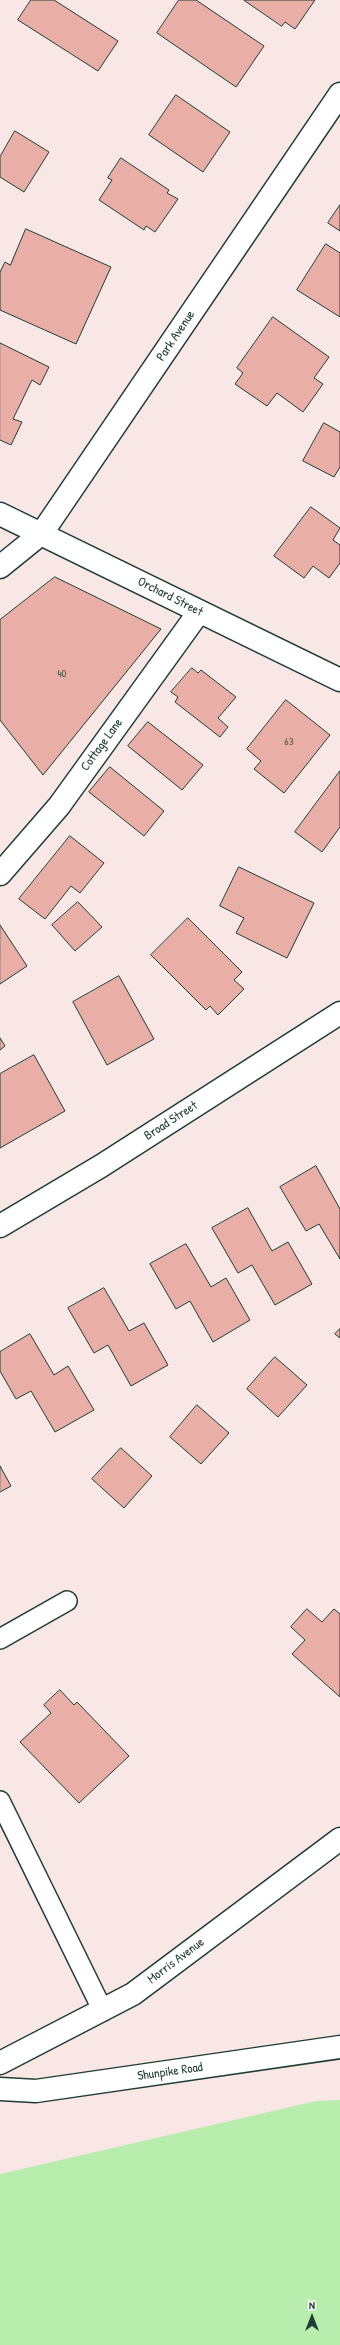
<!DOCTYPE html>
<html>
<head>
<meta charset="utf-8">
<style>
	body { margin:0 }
	#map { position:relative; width:340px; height:2345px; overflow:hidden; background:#f8e7e5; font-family:"Patrick Hand",sans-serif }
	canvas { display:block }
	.north { position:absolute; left:292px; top:2297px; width:40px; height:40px; -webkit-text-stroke:3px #fff; paint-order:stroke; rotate:0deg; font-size:11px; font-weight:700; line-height:16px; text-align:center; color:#1f3d34 }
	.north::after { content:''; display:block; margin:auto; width:14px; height:18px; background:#1f3d34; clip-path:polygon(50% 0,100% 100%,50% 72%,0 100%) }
</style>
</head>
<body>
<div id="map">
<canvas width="340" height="2345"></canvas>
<div class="north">N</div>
</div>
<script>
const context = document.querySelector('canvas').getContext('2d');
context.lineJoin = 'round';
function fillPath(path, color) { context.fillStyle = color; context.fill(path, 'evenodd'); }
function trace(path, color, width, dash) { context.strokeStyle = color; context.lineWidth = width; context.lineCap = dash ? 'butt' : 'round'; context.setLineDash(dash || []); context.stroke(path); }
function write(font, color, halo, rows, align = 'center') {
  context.font = font + ' "Patrick Hand",sans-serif'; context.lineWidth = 3.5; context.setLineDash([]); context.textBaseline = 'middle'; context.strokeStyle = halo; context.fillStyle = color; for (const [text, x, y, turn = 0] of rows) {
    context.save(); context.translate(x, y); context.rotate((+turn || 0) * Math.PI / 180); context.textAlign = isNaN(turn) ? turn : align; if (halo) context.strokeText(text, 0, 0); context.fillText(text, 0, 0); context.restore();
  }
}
fillPath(new Path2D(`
	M 340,2100 L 340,2345 L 0,2345 L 0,2174 L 316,2101 Z`), '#b9edae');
const building = new Path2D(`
	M 31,0 L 54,0 L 118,41 L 98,71 L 18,20 Z
	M 179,0 L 196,0 L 264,46 L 236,87 L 157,33 Z
	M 244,0 L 315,0 L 295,29 L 285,22 L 282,26 Z
	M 176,95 L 230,132 L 203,172 L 149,135 Z
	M 15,131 L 49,152 L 24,192 L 0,177 L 0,157 Z
	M 121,158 L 169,190 L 167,193 L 178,199 L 155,232 L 146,226 L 144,230 L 99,200 L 112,180 L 108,178 Z
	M 340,205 L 340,231 L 328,223 Z
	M 26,229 L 111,267 L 76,344 L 0,310 L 0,272 L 5,262 L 10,265 Z
	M 326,244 L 340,253 L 340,317 L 297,290 Z
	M 273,317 L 329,357 L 314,378 L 323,384 L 303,412 L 277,393 L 267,406 L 235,384 L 243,373 L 237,368 Z
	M 0,343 L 49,367 L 40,385 L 32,380 L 13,419 L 22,422 L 11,445 L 0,440 Z
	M 324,423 L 340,432 L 340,467 L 334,477 L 303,461 Z
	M 311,507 L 340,528 L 333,540 L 340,545 L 340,563 L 329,578 L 313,566 L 304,578 L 274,556 Z
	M 55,577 L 161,629 L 43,775 L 0,720 L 0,620 Z
	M 192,668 L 198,673 L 201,670 L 236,697 L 218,718 L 228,727 L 220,737 L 175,702 L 178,697 L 171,692 Z
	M 286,700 L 330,735 L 284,793 L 254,769 L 261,761 L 247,749 Z
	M 148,722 L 203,765 L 182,790 L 128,746 Z
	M 110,767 L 164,811 L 144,836 L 89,792 Z
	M 340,771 L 340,827 L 322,852 L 295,832 Z
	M 70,836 L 104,863 L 80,893 L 71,886 L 45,919 L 19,899 Z
	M 239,867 L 314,903 L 287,958 L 236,933 L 244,918 L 220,906 Z
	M 78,902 L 102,927 L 75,951 L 52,925 Z
	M 188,918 L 242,972 L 234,980 L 244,989 L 218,1015 L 210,1006 L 206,1010 L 151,955 Z
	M 0,925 L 27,966 L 0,984 Z
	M 119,976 L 154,1039 L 107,1065 L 73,1002 Z
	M 0,1038 L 5,1046 L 0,1050 Z
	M 34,1055 L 65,1111 L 0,1148 L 0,1074 Z
	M 316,1166 L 340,1209 L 340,1259 L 319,1224 L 306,1231 L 280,1187 Z
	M 248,1208 L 272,1251 L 288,1242 L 312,1284 L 275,1305 L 252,1265 L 238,1273 L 212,1228 Z
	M 186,1244 L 211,1287 L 226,1278 L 250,1320 L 213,1342 L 190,1301 L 176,1309 L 150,1264 Z
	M 104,1288 L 129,1331 L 144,1323 L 168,1365 L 131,1386 L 108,1345 L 94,1353 L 68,1308 Z
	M 340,1329 L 340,1338 L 335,1334 Z
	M 30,1334 L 54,1375 L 68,1366 L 94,1410 L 55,1432 L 31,1391 L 16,1399 L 0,1371 L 0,1352 Z
	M 275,1357 L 307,1385 L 278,1417 L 247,1389 Z
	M 197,1405 L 229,1433 L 201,1464 L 170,1437 Z
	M 121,1448 L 152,1476 L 124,1508 L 92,1479 Z
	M 0,1466 L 11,1486 L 0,1492 Z
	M 307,1609 L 322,1622 L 334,1609 L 340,1614 L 340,1697 L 292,1654 L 305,1640 L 291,1627 Z
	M 60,1690 L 74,1705 L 77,1702 L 129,1756 L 79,1803 L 20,1742 L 51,1713 L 44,1705 Z`);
fillPath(building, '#e9afa7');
trace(building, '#1f3d34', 1);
const service = new Path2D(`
	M 0,1639 L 67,1601
	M 0,1801 L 103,2011`);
const minor = new Path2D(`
	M 0,514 L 340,680
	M 0,567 L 42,533 L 340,94
	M 0,874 L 59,806 L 199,612
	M 0,2089 L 36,2091 L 340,2047`);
const secondary = new Path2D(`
	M 0,1226 L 101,1166 L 340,1013`);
const primary = new Path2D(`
	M 0,2063 L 133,1994 L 340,1839`);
trace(service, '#1f3d34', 22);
trace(minor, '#1f3d34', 25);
trace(secondary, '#1f3d34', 25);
trace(primary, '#1f3d34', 25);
trace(service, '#fff', 19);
trace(minor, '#fff', 22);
trace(secondary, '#fff', 22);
trace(primary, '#fff', 22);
write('11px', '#525a51', null, [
	["40",62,674],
	["63",289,742]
]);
write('13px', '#1f3d34', '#fff', [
	["Park Avenue",176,336,-56],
	["Orchard Street",170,597,27],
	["Cottage Lane",102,745,-54],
	["Broad Street",171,1121,-33],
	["Morris Avenue",176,1961,-37],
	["Shunpike Road",170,2072,-8]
]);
</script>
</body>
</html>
